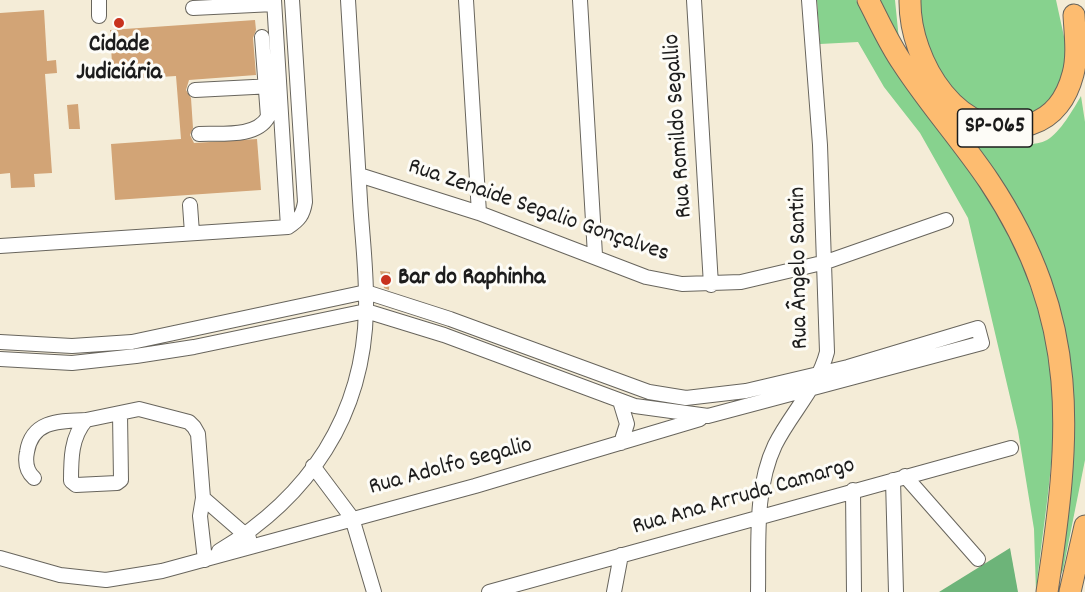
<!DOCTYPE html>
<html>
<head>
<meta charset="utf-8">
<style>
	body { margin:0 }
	canvas { display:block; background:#f4ecd7 }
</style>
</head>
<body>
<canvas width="1085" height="592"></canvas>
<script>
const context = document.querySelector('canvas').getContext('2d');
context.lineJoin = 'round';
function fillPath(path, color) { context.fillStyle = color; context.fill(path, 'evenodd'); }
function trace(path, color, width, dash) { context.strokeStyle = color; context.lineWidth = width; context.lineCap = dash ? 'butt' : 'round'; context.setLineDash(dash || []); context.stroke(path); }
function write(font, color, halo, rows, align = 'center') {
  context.font = font + ' Dekko,sans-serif'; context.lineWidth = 6; context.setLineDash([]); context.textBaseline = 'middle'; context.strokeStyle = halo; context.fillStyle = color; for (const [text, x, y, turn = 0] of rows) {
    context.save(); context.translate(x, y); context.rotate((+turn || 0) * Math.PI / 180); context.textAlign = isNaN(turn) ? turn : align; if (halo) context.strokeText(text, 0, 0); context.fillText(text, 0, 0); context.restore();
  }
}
fillPath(new Path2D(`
	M 817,0 L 856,0 C 878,43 902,81 930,120 C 947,143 967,164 983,189 C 1029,262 1057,345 1053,434 C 1051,486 1041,540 1036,592 L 1034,529 L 1018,431 L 968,218 L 920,133 L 884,87 L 858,42 L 820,44 Z
	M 876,0 L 895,0 L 899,40 Z
	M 919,0 L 1056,0 L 1070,64 L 1046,113 L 986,121 L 954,99 L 931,62 L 918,24 Z
	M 1081,96 L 1085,122 L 1085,460 L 1063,570 L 1054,589 L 1064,338 L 967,140 L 965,129 C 985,138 1026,151 1047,140 C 1060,133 1074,108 1081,96 Z`), '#87d28e');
fillPath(new Path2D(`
	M 1010,548 L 1018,592 L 939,592 Z`), '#6db479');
fillPath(new Path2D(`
	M 44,10 L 47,61 L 56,60 L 57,73 L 45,74 L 52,173 L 34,174 L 35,187 L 11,188 L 10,173 L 0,174 L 0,13 Z
	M 255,20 L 256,30 L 253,38 L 256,75 L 189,80 L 186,90 L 191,98 L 193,128 L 190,135 L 194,143 L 257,139 L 261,190 L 115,200 L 111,144 L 181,139 L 176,76 L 113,80 L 110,30 Z
	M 78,104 L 80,129 L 69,129 L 67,105 Z
	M 380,271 L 390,272 L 389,290 L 384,288 Z`), '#d2a476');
const minor = new Path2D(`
	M 99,0 L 99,16
	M 274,0 L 288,227
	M 466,0 L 479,213
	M 580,0 L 595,255
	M 694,0 L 711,285
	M 193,8 L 274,4
	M 195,90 L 273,86
	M 199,134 C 221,133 256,138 268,117 L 262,37
	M 359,175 L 479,213 L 646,277 L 682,284 L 741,282 L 826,262 L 946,220
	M 190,205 L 192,233
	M 0,246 L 288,227 C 299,220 303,215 305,202 L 292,0
	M 0,342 L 72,346 L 132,342 L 366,292 L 450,319 L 649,392 L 686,398 L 746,391 L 848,367 L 978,328 L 982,343 L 708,416 L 635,406 L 444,335 L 366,311 L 194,347 L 136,356 L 72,363 L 0,359
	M 620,401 L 627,424 L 621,443
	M 120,414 L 121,480 L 117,483 L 76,485 L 71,481 C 71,459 71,437 86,420 L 139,409 L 189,422 L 194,427 L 198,434 L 203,498 L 200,516 L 205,560
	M 313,466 L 352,518 L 374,592
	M 905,476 L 978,559
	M 34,478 C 26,471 25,462 27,452 C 32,420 60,421 86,420
	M 893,480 L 896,592
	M 853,490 L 854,592
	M 203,498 L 249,538
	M 219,551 C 309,497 364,416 366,309 C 367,273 362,236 360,200 C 356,133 352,67 348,0
	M 0,558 L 60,575 L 106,580 L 162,571 L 475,486 L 700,419
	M 489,592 L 1011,448
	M 614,592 L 621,555
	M 758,592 C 759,545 754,489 775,445 C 791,413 818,387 827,352 L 820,145 L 809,0`);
const highway = new Path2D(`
	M 868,0 C 879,21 889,44 903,64 C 929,104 962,141 989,181 C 1082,321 1071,435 1047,592
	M 910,0 C 909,61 960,147 1031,124 C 1054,117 1067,97 1073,74 C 1078,55 1075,34 1074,15
	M 1070,592 L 1085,526`);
trace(minor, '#68655d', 16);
trace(highway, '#68655d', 23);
trace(minor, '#fff', 14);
trace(highway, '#fdbc70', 21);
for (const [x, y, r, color] of [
	[119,23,6,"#c8321e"],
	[386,280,6,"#c8321e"]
]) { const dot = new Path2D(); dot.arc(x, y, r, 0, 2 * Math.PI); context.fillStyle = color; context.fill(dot); trace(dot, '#fdfcf7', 2); }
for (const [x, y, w] of [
	[995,128,75]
]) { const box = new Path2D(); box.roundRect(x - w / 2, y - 19, w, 38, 4.5); context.fillStyle = '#fdfcf7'; context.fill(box); trace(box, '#1c1c1c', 1.5); }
write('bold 22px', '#1c1c1c', null, [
	["SP-065",995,128]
]);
write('bold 24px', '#1c1c1c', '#fdfcf7', [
	["Cidade",119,47],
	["Judiciária",119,75],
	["Bar do Raphinha",398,280,"left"]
]);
write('24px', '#1c1c1c', '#fdfcf7', [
	["Rua Romildo Segallio",680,126,-94],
	["Rua Zenaide Segalio Gonçalves",538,212,19],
	["Rua Ângelo Santin",801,268,-91],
	["Rua Adolfo Segalio",451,468,-15],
	["Rua Ana Arruda Camargo",744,498,-16]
]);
</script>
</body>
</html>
